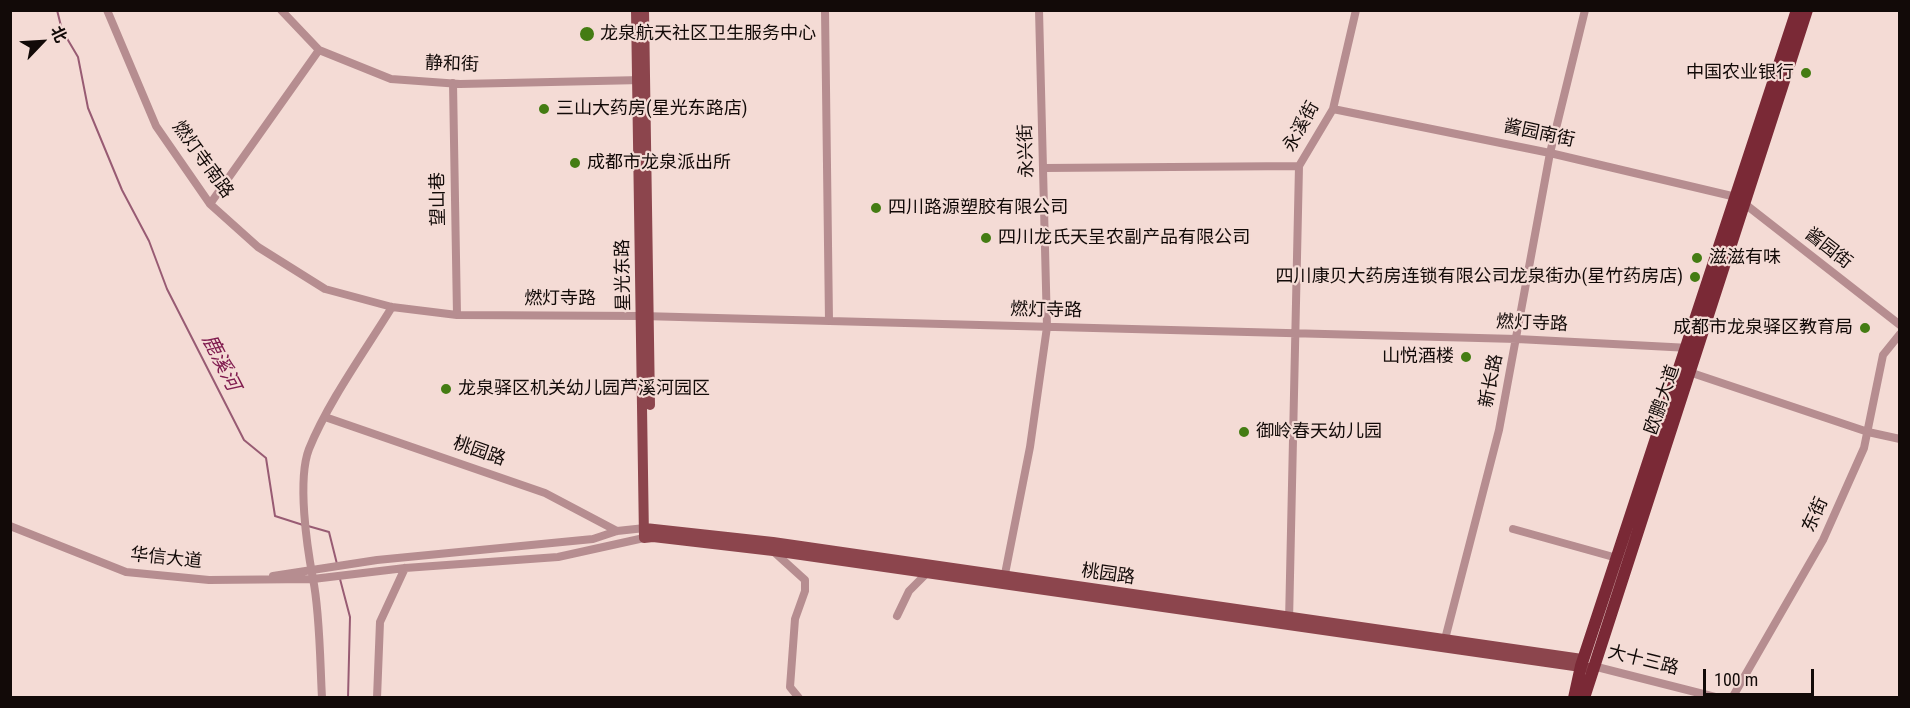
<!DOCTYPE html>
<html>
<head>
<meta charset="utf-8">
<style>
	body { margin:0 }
	#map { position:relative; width:1910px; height:708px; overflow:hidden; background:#f4dbd5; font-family:"Roboto Condensed","Noto Sans SC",sans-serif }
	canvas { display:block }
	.frame { position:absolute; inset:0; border:12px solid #120a08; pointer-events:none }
	.north { position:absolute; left:12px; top:12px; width:60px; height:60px; -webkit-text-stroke:4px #f4dbd5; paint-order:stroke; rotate:65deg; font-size:16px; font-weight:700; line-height:24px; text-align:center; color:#120a08 }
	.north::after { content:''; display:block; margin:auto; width:21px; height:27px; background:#120a08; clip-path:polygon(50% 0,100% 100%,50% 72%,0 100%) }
	.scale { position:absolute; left:1703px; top:669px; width:111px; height:27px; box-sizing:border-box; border:3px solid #120a08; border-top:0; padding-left:8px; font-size:18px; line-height:21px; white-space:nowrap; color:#120a08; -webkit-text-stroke:4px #f4dbd5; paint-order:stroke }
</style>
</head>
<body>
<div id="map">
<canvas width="1910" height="708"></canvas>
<div class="frame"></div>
<div class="north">北</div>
<div class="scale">100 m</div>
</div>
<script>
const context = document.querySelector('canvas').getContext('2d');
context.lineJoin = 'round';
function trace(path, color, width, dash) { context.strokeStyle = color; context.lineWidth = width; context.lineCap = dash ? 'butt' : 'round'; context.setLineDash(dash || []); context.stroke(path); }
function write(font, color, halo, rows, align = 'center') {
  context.font = font + ' "Roboto Condensed","Noto Sans SC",sans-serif'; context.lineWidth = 4.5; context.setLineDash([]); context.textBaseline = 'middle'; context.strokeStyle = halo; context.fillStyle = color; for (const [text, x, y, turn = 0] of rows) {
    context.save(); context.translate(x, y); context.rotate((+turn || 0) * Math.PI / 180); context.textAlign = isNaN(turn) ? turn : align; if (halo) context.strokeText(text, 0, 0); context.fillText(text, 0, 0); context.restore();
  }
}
trace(new Path2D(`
	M 57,10 L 62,30 L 78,57 L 88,108 L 122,190 L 149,241 L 167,289 L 244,440 L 266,458 L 275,516 L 303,525
	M 308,526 L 329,532 L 337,564
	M 340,579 L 350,617 L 348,698`), '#985b73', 2);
trace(new Path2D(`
	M 107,10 L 156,126 L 210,204 L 258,247 L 325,289 L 392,307 L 457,315 L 642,316 L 1055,327 L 1517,339 L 1690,348
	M 281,10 L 319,50 L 391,79 L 460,84 L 642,80
	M 825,10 L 829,321
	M 453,83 L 457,315
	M 1333,109 L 1550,153 L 1736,197 L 1900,325
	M 1045,168 L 1299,166
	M 210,204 L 319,50
	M 1686,371 L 1868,432 L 1900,439
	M 325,417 L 545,493 L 617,531
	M 10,526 L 126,572 L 209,580 L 313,579 L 405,568 L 558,557 L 644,538
	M 1513,529 L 1617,558
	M 773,551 L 805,580 L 805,591 L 795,619 L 790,687 L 799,698
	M 273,576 L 377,560 L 593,539 L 617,531 L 645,528
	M 1004,579 L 1030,447 L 1047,327 L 1039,10
	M 897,616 L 909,591 L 926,574
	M 1289,622 L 1299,166 L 1333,109 L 1356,10
	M 1444,643 L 1499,430 L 1550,153 L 1585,10
	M 1593,666 L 1719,698
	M 322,698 C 320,662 320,613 313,579 C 307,547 297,480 309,449 C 328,402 365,351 392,307
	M 377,698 L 380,622 L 405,568
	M 1732,698 L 1823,540 L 1864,448 L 1883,355 L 1900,334`), '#b68d90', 8);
trace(new Path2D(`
	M 636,10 L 644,538 L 653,537 L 773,551 L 1588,668
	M 644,10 L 650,405
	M 645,528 L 773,542 L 1582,659`), '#8c454d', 10);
trace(new Path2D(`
	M 1574,698 L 1581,666 L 1797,10
	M 1584,698 L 1807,10`), '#7a2936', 12);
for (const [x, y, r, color] of [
	[587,34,8,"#447c13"],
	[1806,73,6,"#447c13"],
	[544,109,6,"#447c13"],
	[575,163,6,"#447c13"],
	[876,208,6,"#447c13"],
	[986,238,6,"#447c13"],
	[1697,258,6,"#447c13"],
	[1695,277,6,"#447c13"],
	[1865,328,6,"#447c13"],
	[1466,357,6,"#447c13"],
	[446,389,6,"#447c13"],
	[1244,432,6,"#447c13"]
]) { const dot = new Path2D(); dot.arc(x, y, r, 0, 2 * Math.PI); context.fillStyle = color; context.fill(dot); trace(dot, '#f4dbd5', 2); }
write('18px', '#120a08', '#f4dbd5', [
	["龙泉航天社区卫生服务中心",600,34],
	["中国农业银行",1794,73,"right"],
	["三山大药房(星光东路店)",556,109],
	["成都市龙泉派出所",587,163],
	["四川路源塑胶有限公司",888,208],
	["四川龙氏天呈农副产品有限公司",998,238],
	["滋滋有味",1709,258],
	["四川康贝大药房连锁有限公司龙泉街办(星竹药房店)",1683,277,"right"],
	["成都市龙泉驿区教育局",1853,328,"right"],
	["山悦酒楼",1454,357,"right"],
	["龙泉驿区机关幼儿园芦溪河园区",458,389],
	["御岭春天幼儿园",1256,432]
], 'left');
write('18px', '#120a08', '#f4dbd5', [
	["静和街",452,65,2],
	["永溪街",1302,127,-61],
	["酱园南街",1539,134,12],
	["永兴街",1027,151,-92],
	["燃灯寺南路",202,160,54],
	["望山巷",439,199,-91],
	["酱园街",1828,249,38],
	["星光东路",624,275,-91],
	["燃灯寺路",560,299],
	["燃灯寺路",1046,311,1],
	["燃灯寺路",1532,324,2],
	["新长路",1492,381,-79],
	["欧鹏大道",1663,400,-71],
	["桃园路",479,452,19],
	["东街",1816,515,-65],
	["华信大道",166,559,6],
	["桃园路",1108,575,8],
	["大十三路",1643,661,14]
]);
write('italic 20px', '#801c4f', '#f4dbd5', [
	["鹿溪河",220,363,63]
]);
</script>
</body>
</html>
